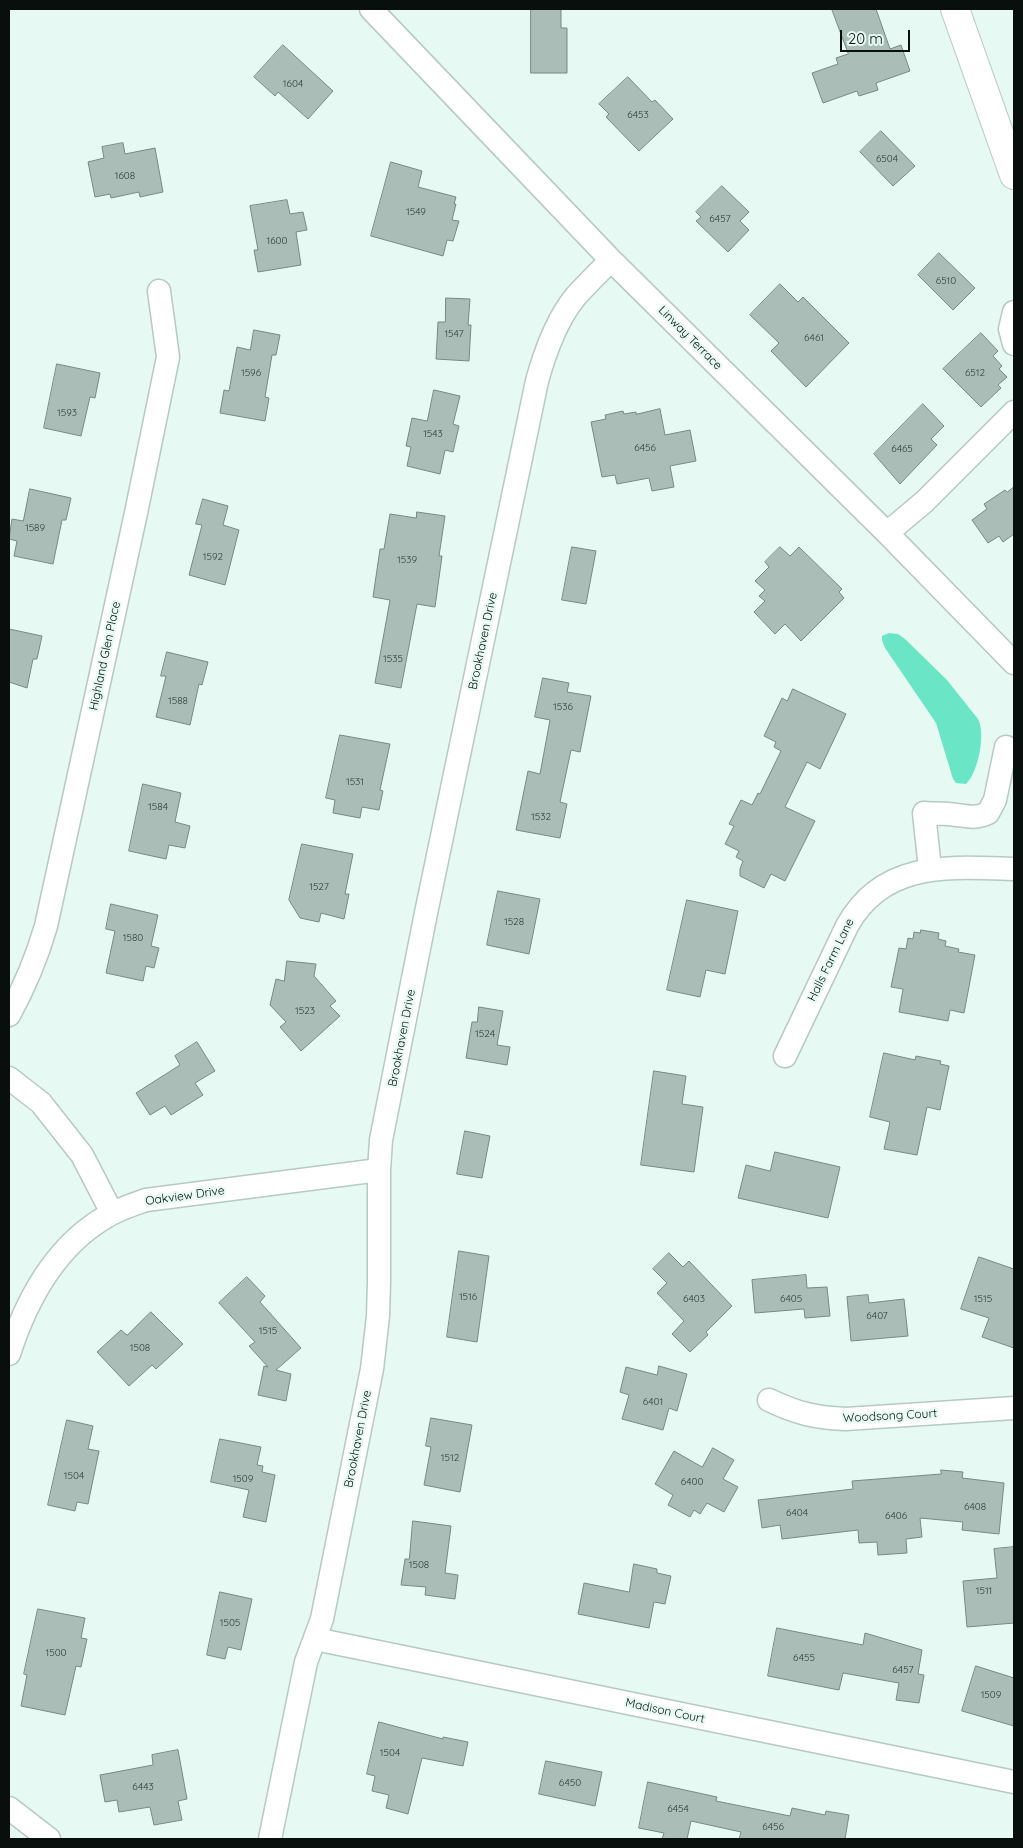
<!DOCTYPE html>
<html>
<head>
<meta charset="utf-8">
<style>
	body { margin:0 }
	#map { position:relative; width:1023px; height:1848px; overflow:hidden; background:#e6faf3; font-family:Quicksand,sans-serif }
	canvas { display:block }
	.frame { position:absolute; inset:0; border:10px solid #090f0d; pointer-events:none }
	.scale { position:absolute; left:840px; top:30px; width:70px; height:22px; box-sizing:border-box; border:2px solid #090f0d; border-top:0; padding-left:6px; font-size:15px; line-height:18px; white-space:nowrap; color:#090f0d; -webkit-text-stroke:4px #e6faf3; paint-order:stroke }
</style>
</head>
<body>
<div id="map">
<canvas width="1023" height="1848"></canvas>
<div class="frame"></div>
<div class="scale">20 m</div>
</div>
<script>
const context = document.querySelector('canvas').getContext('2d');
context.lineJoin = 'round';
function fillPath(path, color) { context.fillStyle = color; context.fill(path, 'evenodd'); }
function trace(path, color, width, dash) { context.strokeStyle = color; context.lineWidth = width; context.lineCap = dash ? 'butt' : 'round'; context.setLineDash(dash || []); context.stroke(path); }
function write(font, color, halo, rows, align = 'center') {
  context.font = font + ' Quicksand,sans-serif'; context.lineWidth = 4.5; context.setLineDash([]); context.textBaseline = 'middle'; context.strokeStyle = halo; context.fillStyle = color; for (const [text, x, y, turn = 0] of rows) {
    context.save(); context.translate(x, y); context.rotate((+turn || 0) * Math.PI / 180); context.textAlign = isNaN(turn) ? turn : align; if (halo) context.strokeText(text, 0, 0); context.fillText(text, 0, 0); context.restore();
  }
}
fillPath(new Path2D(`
	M 889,633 L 898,634 L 905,639 L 947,680 L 978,719 C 986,734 978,773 966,784 L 956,783 L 953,779 L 936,723 L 885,648 L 882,640 L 882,636 Z`), '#6ae6c6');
const building = new Path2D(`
	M 531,9 L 561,9 L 561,28 L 567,28 L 567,73 L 531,73 Z
	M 832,9 L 876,9 L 890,49 L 901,45 L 910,71 L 876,83 L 878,90 L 859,96 L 857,91 L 823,103 L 812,73 L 838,64 L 836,58 L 848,54 Z
	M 283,45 L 333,91 L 308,119 L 278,92 L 275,96 L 254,77 Z
	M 628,77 L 652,102 L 655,100 L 673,119 L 639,151 L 606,117 L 609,114 L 599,104 Z
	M 881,131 L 915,166 L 893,186 L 860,152 Z
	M 123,143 L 125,154 L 155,148 L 163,192 L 140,197 L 139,192 L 111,198 L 110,194 L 95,197 L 88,162 L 104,158 L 102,147 Z
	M 391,162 L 422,171 L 418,187 L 456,197 L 454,204 L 456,204 L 452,220 L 459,221 L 453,241 L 447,240 L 443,256 L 371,236 Z
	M 722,186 L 749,212 L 740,221 L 749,230 L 728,252 L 696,221 L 701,217 L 696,212 Z
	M 287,200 L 290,214 L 303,212 L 307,230 L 296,232 L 301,265 L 258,272 L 254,250 L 258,250 L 250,206 Z
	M 939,253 L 975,288 L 953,310 L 918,275 Z
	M 780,284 L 798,302 L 803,297 L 849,343 L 806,387 L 771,351 L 779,343 L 750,315 Z
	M 446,298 L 470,299 L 468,325 L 471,325 L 469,361 L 436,359 L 438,322 L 445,322 Z
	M 254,330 L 280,335 L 276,355 L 272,355 L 265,397 L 269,398 L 265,421 L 220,413 L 224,390 L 229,391 L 237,347 L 250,350 Z
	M 981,333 L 998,351 L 993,356 L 1002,366 L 999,369 L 1007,377 L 998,385 L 1001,388 L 981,407 L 943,369 Z
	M 57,364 L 100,373 L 95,398 L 90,397 L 81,436 L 44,428 Z
	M 434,390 L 460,396 L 453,424 L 459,426 L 453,452 L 445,450 L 440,474 L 407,466 L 411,447 L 406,446 L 412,418 L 427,421 Z
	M 923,404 L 944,426 L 931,439 L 937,445 L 900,484 L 874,454 Z
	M 660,409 L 665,435 L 690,430 L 696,461 L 670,466 L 674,487 L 652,491 L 649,478 L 617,484 L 615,475 L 602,477 L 591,422 L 606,419 L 605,415 L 623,411 L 624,414 L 636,412 L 636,414 Z
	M 1014,487 L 1014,534 L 1003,542 L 999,536 L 988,543 L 972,520 L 987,509 L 984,504 L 1005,490 L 1007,492 Z
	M 30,489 L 71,498 L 66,520 L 62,520 L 53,564 L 14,556 L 17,541 L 9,539 L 12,519 L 23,521 Z
	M 203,499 L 228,506 L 223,525 L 239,530 L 225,585 L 189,575 L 202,525 L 196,524 Z
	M 417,512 L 445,516 L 439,556 L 442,556 L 435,607 L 417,604 L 401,688 L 375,683 L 390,600 L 373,597 L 380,549 L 384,549 L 390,514 L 416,518 Z
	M 572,547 L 596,551 L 586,604 L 562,600 Z
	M 780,547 L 790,556 L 799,547 L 842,589 L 839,592 L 844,598 L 801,641 L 785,624 L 775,634 L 754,612 L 765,601 L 759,596 L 765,590 L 755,581 L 769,567 L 765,562 Z
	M 9,629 L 42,636 L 37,659 L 33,659 L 27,688 L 9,682 Z
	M 167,652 L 208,662 L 202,685 L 199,684 L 190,725 L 156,717 L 166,676 L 161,676 Z
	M 543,678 L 569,683 L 567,692 L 591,696 L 580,752 L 571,750 L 560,802 L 567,804 L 560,838 L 516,830 L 528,771 L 540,774 L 550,720 L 535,717 Z
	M 793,689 L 846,714 L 820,769 L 807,762 L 785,807 L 815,821 L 785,881 L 771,874 L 764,888 L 740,876 L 740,869 L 743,861 L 736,857 L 739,851 L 725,844 L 734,826 L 729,824 L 741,800 L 752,805 L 758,793 L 760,794 L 781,751 L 774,747 L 776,742 L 764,736 L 782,698 L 787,701 Z
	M 340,735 L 390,744 L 380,790 L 383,791 L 379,810 L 362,807 L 360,818 L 333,813 L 335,800 L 326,798 Z
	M 143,784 L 181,793 L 175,822 L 190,826 L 185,848 L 169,845 L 166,859 L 129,851 Z
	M 302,844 L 353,854 L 345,894 L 349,894 L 344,919 L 321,913 L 319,922 L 300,918 L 289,900 Z
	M 498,891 L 540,899 L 529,954 L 487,945 Z
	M 687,900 L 738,911 L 725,974 L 706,970 L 700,997 L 667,990 Z
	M 111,904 L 158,915 L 151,946 L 159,948 L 154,968 L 146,966 L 143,981 L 106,973 L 115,931 L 106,929 Z
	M 921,930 L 939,933 L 938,939 L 946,941 L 945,946 L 959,949 L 958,952 L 975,955 L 964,1013 L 950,1010 L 948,1021 L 899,1012 L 903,989 L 891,987 L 899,948 L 906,949 L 908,938 L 913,939 L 914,932 L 920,933 Z
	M 287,961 L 316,964 L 314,976 L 336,1001 L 330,1006 L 340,1016 L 301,1051 L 280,1027 L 286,1022 L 270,1005 L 276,979 L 284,981 Z
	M 479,1007 L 503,1011 L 497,1045 L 510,1047 L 507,1065 L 466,1058 L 472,1022 L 477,1022 Z
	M 197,1042 L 215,1071 L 195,1083 L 203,1095 L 171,1115 L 165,1106 L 150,1115 L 136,1093 L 180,1065 L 175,1056 Z
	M 884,1053 L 915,1060 L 916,1056 L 941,1061 L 940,1064 L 949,1066 L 940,1110 L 927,1107 L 917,1155 L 884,1149 L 890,1122 L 870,1117 Z
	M 654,1071 L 686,1076 L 682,1104 L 703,1107 L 694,1172 L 641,1165 Z
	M 465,1131 L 490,1136 L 482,1178 L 457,1174 Z
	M 775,1152 L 840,1167 L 828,1218 L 738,1198 L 746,1165 L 770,1171 Z
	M 459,1251 L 489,1256 L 477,1342 L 447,1337 Z
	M 669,1253 L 683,1267 L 689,1261 L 732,1306 L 706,1332 L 708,1335 L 690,1352 L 672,1334 L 684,1321 L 657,1293 L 667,1283 L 653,1269 Z
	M 979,1257 L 1014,1269 L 1014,1348 L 982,1337 L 989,1318 L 961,1309 Z
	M 806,1275 L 807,1288 L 827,1287 L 830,1316 L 805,1318 L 804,1309 L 755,1313 L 752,1280 Z
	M 247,1277 L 265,1296 L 260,1302 L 301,1348 L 276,1370 L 291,1374 L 286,1401 L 258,1395 L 264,1366 L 268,1367 L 249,1346 L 255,1342 L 219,1303 Z
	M 868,1295 L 869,1303 L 904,1299 L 908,1336 L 851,1341 L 847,1297 Z
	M 151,1312 L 183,1344 L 156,1369 L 152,1365 L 129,1386 L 97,1352 L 121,1330 L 127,1335 Z
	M 659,1366 L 687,1374 L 677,1411 L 669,1408 L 663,1430 L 622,1419 L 629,1395 L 620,1392 L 626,1367 L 657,1375 Z
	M 431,1418 L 472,1425 L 460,1492 L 424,1485 L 431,1447 L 426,1446 Z
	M 67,1420 L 93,1426 L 88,1449 L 99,1451 L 88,1504 L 77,1502 L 75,1511 L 48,1505 Z
	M 220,1439 L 261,1447 L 257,1465 L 263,1466 L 262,1472 L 275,1475 L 266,1522 L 243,1517 L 249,1490 L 211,1482 Z
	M 713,1448 L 734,1460 L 723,1479 L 738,1487 L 724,1512 L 707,1503 L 700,1514 L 694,1510 L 690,1517 L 668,1505 L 673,1495 L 655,1484 L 674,1451 L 702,1467 Z
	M 941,1470 L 963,1472 L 962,1478 L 1004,1483 L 999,1534 L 962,1530 L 963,1522 L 920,1518 L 922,1537 L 906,1539 L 907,1553 L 878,1555 L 877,1542 L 859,1543 L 858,1530 L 782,1539 L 780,1525 L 762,1528 L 758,1500 L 853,1489 L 852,1481 L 941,1474 Z
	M 413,1521 L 451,1526 L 445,1573 L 458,1575 L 455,1599 L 425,1595 L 426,1587 L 401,1585 L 405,1559 L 409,1559 Z
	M 1014,1547 L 1014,1623 L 967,1627 L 963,1581 L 997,1578 L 994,1549 Z
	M 634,1564 L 657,1569 L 657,1573 L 671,1576 L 665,1604 L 654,1602 L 649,1628 L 578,1614 L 584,1583 L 629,1592 Z
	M 220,1592 L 252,1599 L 241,1650 L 228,1647 L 225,1659 L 207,1655 Z
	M 38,1609 L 85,1618 L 81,1638 L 87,1639 L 81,1667 L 76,1666 L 65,1715 L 21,1706 L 27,1675 L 24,1674 Z
	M 777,1628 L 863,1645 L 865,1633 L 922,1650 L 918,1674 L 924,1675 L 919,1703 L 896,1700 L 899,1683 L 843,1673 L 839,1690 L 768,1676 Z
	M 976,1666 L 1014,1678 L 1014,1726 L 962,1711 Z
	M 379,1722 L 443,1739 L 443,1737 L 468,1742 L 463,1766 L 422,1758 L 408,1814 L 386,1808 L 389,1795 L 372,1791 L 375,1776 L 367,1774 Z
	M 178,1750 L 187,1799 L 178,1801 L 182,1820 L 154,1825 L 150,1807 L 119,1812 L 117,1800 L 105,1802 L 100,1775 L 153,1765 L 152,1755 Z
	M 546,1761 L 602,1772 L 595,1806 L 539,1794 Z
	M 648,1782 L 717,1797 L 716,1801 L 790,1816 L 792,1808 L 825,1815 L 826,1811 L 849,1815 L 845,1839 L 739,1839 L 741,1832 L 691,1821 L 687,1839 L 662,1839 L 664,1833 L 639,1828 Z`);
fillPath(building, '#aabeb7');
trace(building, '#778983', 1);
const minor = new Path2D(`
	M 371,9 L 611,260 L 887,533 L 1014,663
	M 1014,312 L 1010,329 L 1014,344
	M 887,533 L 924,502 L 1014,412
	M 930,869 L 924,813 C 932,814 940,813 948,814 C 963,815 974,820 988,813 L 995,800 L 1006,747
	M 9,1015 C 25,986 37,957 46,926 L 136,513 L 168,357 L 159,291
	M 785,1056 L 847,926 C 883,860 950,867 1014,869
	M 9,1078 L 41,1103 L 82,1155 L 112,1213
	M 9,1354 C 26,1301 54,1248 104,1218 C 116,1210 132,1205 146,1200 L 379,1170
	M 769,1400 C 796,1413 816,1418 846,1419 L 1014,1408
	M 315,1639 L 1014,1782
	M 9,1808 L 49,1839
	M 270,1839 L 306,1662 L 322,1619 L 372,1369 L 378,1316 L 379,1282 L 379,1170 L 381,1140 L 426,913 L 537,381 C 545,352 556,320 576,296 C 587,284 599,272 611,260`);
const major = new Path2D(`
	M 955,9 L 1014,175`);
trace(minor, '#b6c9c3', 25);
trace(major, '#b6c9c3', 30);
trace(minor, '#fff', 22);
trace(major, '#fff', 28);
write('10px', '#313b38', null, [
	["1604",293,84],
	["6453",638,115],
	["6504",887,159],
	["1608",125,176],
	["1549",416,212],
	["6457",720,219],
	["1600",277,241],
	["6510",946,281],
	["1547",454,334],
	["6461",814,338],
	["1596",251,373],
	["6512",975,373],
	["1593",67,413],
	["1543",433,434],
	["6456",645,448],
	["6465",902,449],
	["1589",35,528],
	["1592",213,557],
	["1539",407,560],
	["1535",393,659],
	["1588",178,701],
	["1536",563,707],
	["1531",355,782],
	["1584",158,807],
	["1532",541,817],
	["1527",319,887],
	["1528",514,922],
	["1580",133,938],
	["1523",305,1011],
	["1524",485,1034],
	["1516",468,1297],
	["6403",694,1299],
	["6405",791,1299],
	["1515",983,1299],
	["6407",877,1316],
	["1515",268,1331],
	["1508",140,1348],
	["6401",653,1402],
	["1512",450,1458],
	["1504",74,1476],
	["1509",243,1479],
	["6400",692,1482],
	["6408",975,1507],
	["6404",797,1513],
	["6406",896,1516],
	["1508",419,1565],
	["1511",984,1591],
	["1505",230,1623],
	["1500",56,1653],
	["6455",804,1658],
	["6457",903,1670],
	["1509",991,1695],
	["1504",390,1753],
	["6450",570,1783],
	["6443",143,1787],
	["6454",678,1809],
	["6456",773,1827]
]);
write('12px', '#090f0d', '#e6faf3', [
	["Linway Terrace",690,338,45],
	["Brookhaven Drive",483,641,-78],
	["Highland Glen Place",105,656,-78],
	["Halls Farm Lane",831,960,-64],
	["Brookhaven Drive",402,1038,-79],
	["Oakview Drive",185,1196,-8],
	["Woodsong Court",890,1416,-3],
	["Brookhaven Drive",358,1439,-79],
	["Madison Court",665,1711,12]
]);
</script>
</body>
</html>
